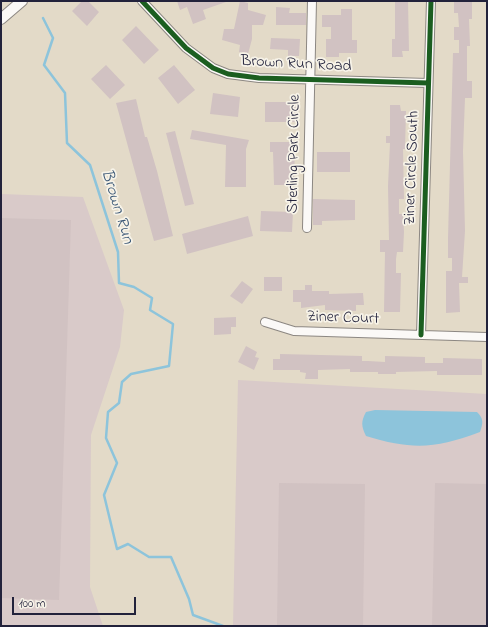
<!DOCTYPE html>
<html>
<head>
<meta charset="utf-8">
<style>
	body { margin:0 }
	#map { position:relative; width:488px; height:627px; overflow:hidden; background:#e3dac8; font-family:"Indie Flower",sans-serif }
	canvas { display:block }
	.frame { position:absolute; inset:0; border:2px solid #22223b; pointer-events:none }
	.scale { position:absolute; left:12px; top:597px; width:124px; height:18px; box-sizing:border-box; border:2px solid #22223b; border-top:0; padding-left:5px; font-size:12px; line-height:14px; white-space:nowrap; color:#22223b; -webkit-text-stroke:3px #f7f3e8; paint-order:stroke }
</style>
</head>
<body>
<div id="map">
<canvas width="488" height="627"></canvas>
<div class="frame"></div>
<div class="scale">100 m</div>
</div>
<script>
const context = document.querySelector('canvas').getContext('2d');
context.lineJoin = 'round';
function fillPath(path, color) { context.fillStyle = color; context.fill(path, 'evenodd'); }
function trace(path, color, width, dash) { context.strokeStyle = color; context.lineWidth = width; context.lineCap = dash ? 'butt' : 'round'; context.setLineDash(dash || []); context.stroke(path); }
function write(font, color, halo, rows, align = 'center') {
  context.font = font + ' "Indie Flower",sans-serif'; context.lineWidth = 3.5; context.setLineDash([]); context.textBaseline = 'middle'; context.strokeStyle = halo; context.fillStyle = color; for (const [text, x, y, turn = 0] of rows) {
    context.save(); context.translate(x, y); context.rotate((+turn || 0) * Math.PI / 180); context.textAlign = isNaN(turn) ? turn : align; if (halo) context.strokeText(text, 0, 0); context.fillText(text, 0, 0); context.restore();
  }
}
fillPath(new Path2D(`
	M 1,194 L 83,197 L 124,310 L 120,347 L 91,435 L 90,587 L 103,626 L 1,626 Z
	M 238,380 L 487,394 L 487,626 L 233,626 Z`), '#d9cac9');
fillPath(new Path2D(`
	M 375,410 L 477,412 C 484,419 483,423 480,432 C 435,449 412,450 366,436 C 361,426 361,421 366,412 Z`), '#8dc4db');
trace(new Path2D(`
	M 43,18 L 53,38 L 44,65 L 65,93 L 67,143 L 90,165 L 118,252 L 119,283 L 134,287 L 152,298 L 150,310 L 173,324 L 169,366 L 131,374 L 122,382 L 119,403 L 108,412 L 106,438 L 117,463 L 104,495 L 117,549 L 128,544 L 149,557 L 171,557 L 189,599 L 193,615 L 223,626`), '#8dc4db', 2.5);
fillPath(new Path2D(`
	M 82,1 L 88,1 L 99,12 L 87,26 L 72,11 Z
	M 177,1 L 226,1 L 226,2 L 203,10 L 206,19 L 193,24 L 187,7 L 180,10 Z
	M 240,1 L 248,3 L 248,10 L 266,15 L 263,25 L 252,25 L 252,39 L 248,54 L 239,52 L 240,45 L 222,40 L 224,29 L 234,29 Z
	M 395,1 L 408,1 L 409,51 L 402,51 L 403,57 L 392,57 L 392,39 L 395,39 Z
	M 454,1 L 472,1 L 472,19 L 469,19 L 470,46 L 467,46 L 467,81 L 472,81 L 472,98 L 465,98 L 463,151 L 465,231 L 462,277 L 468,277 L 468,283 L 459,283 L 460,312 L 446,313 L 446,271 L 452,271 L 452,258 L 448,258 L 448,238 L 453,53 L 459,53 L 459,40 L 454,40 L 454,27 L 459,27 L 458,13 L 454,13 Z
	M 276,7 L 290,8 L 289,13 L 306,13 L 306,25 L 276,25 Z
	M 341,9 L 352,9 L 352,40 L 357,40 L 357,53 L 339,53 L 339,57 L 326,57 L 326,39 L 331,39 L 331,27 L 322,27 L 322,15 L 341,15 Z
	M 136,26 L 159,50 L 144,64 L 122,40 Z
	M 271,38 L 300,39 L 299,56 L 288,56 L 288,50 L 270,49 Z
	M 106,65 L 125,85 L 110,99 L 91,79 Z
	M 174,65 L 195,90 L 178,104 L 158,78 Z
	M 213,93 L 240,97 L 238,117 L 210,114 Z
	M 136,99 L 145,137 L 147,137 L 157,171 L 173,236 L 154,241 L 116,103 Z
	M 265,102 L 297,102 L 297,122 L 265,122 Z
	M 390,105 L 400,105 L 401,111 L 406,111 L 405,149 L 403,149 L 404,199 L 399,199 L 399,214 L 403,214 L 404,232 L 403,252 L 397,252 L 396,259 L 396,273 L 401,273 L 400,312 L 384,312 L 385,252 L 380,252 L 380,240 L 389,240 L 388,186 L 390,143 L 386,143 L 386,136 L 390,136 Z
	M 192,130 L 249,140 L 246,149 L 246,187 L 225,187 L 226,145 L 190,139 Z
	M 175,131 L 194,204 L 185,206 L 166,133 Z
	M 270,142 L 295,142 L 294,185 L 274,185 L 273,152 L 270,152 Z
	M 317,152 L 350,152 L 350,172 L 317,172 Z
	M 313,199 L 355,200 L 355,220 L 322,221 L 322,225 L 313,225 Z
	M 261,211 L 293,212 L 292,232 L 260,231 Z
	M 248,216 L 253,236 L 187,254 L 182,234 Z
	M 1,218 L 71,220 L 59,600 L 1,598 Z
	M 264,277 L 282,277 L 282,291 L 264,291 Z
	M 242,281 L 253,289 L 242,304 L 230,296 Z
	M 305,285 L 312,285 L 312,291 L 329,291 L 329,294 L 363,293 L 364,305 L 356,305 L 356,311 L 325,310 L 325,305 L 301,308 L 301,302 L 293,302 L 293,290 L 305,290 Z
	M 236,317 L 236,327 L 231,327 L 231,334 L 214,335 L 214,318 Z
	M 246,346 L 257,352 L 255,357 L 259,358 L 254,370 L 238,362 Z
	M 280,354 L 362,356 L 362,361 L 368,361 L 385,362 L 385,356 L 425,357 L 425,363 L 443,363 L 443,358 L 482,359 L 482,375 L 437,375 L 437,371 L 396,372 L 396,374 L 378,374 L 378,372 L 350,372 L 350,369 L 318,370 L 318,379 L 305,379 L 306,373 L 300,372 L 300,370 L 273,370 L 273,359 L 280,359 Z
	M 279,483 L 365,484 L 363,626 L 277,626 Z
	M 435,483 L 487,484 L 487,626 L 432,626 Z`), '#d1c2c2');
const minor = new Path2D(`
	M 142,1 L 186,48 L 213,68 L 228,74 L 259,78 L 428,83
	M 307,228 L 312,1
	M 265,322 L 294,331 L 487,337
	M 421,335 L 431,1`);
const tertiary = new Path2D(`
	M 1,19 L 22,1`);
trace(minor, '#8c8782', 10);
trace(tertiary, '#8c8782', 12);
trace(minor, '#fbf9f7', 8);
trace(tertiary, '#fbf9f7', 10);
trace(new Path2D(`
	M 142,1 L 186,48 L 213,68 L 228,74 L 259,78 L 428,83
	M 421,335 L 431,1`), '#1b5e20', 5);
write('16px', '#22223b', '#f7f3e8', [
	["Brown Run Road",296,65,3],
	["Sterling Park Circle",295,154,-89],
	["Ziner Circle South",413,168,-88],
	["Ziner Court",343,319,2]
]);
write('italic 17px', '#3a5776', '#f7f3e8', [
	["Brown Run",116,207,73]
]);
</script>
</body>
</html>
